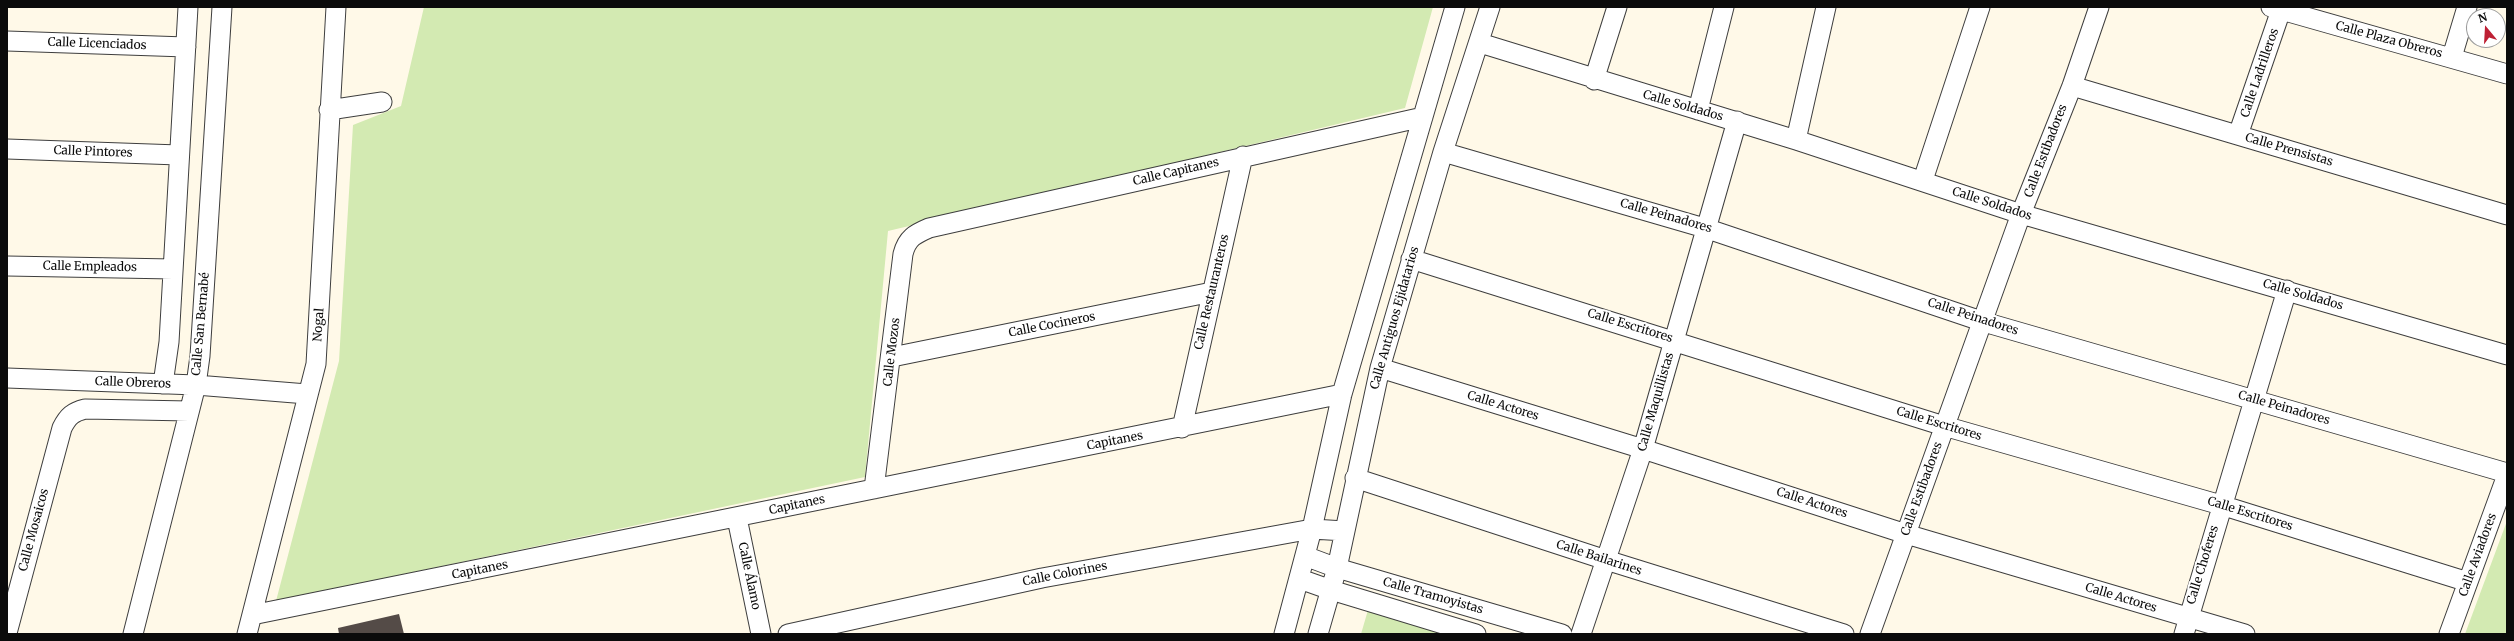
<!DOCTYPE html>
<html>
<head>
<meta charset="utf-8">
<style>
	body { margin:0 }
	#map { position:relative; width:2514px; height:641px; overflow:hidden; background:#fff9e8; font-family:Merriweather,serif }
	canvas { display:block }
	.frame { position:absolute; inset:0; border:8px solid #0b0b0b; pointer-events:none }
	.north { position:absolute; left:2466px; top:8px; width:40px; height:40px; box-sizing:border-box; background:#fff; border:1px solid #9d9d9d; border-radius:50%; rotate:342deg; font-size:11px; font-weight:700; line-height:16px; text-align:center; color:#0b0b0b }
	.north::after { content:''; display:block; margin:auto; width:14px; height:18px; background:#be2034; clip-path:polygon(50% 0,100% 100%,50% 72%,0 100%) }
</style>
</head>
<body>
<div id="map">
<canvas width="2514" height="641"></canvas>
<div class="frame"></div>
<div class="north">N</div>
</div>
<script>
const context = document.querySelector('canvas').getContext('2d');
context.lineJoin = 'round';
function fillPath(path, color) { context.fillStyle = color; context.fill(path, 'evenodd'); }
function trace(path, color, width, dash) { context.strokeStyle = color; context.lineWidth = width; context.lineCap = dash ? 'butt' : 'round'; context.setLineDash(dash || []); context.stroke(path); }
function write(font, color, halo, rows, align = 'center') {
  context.font = font + ' Merriweather,serif'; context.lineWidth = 4; context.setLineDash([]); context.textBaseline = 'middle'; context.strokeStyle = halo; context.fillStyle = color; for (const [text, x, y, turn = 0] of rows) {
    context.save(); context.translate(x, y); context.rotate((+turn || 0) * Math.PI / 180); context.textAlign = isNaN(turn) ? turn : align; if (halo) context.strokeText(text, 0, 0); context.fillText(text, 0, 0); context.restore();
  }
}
fillPath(new Path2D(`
	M 424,7 L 1433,7 L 1405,108 L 888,231 L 865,477 L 276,601 L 339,361 L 353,125 L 401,106 Z
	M 2507,521 L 2507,634 L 2465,634 Z
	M 1368,610 L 1445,634 L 1361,634 Z`), '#d3eab2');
fillPath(new Path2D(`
	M 399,614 L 404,634 L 339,634 L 338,628 Z`), '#544b47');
const minor = new Path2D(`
	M 2271,7 L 2507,74
	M 7,41 L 186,47
	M 1480,43 L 1796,140 L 2021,214 L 2507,355
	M 2452,57 L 2467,7
	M 1594,80 L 1617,7
	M 2072,86 L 2507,215
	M 329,110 L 382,102
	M 1698,110 L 1724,7
	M 2238,135 L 2281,10
	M 1796,140 L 1826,7
	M 7,149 L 179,155
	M 1443,152 L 1708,229 L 1984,322 L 2507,473
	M 1923,180 L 1980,7
	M 1411,259 L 1944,426 L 2221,505 L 2468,582
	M 7,266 L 173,269
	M 892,357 L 1212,292
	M 1380,368 L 1643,449 L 1906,534 L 2245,634
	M 7,378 L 196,385 L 307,394
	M 163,384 L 169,342 L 188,7
	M 1182,428 L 1243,156
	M 1355,478 L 1606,560 L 1844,634
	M 874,489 L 903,254 C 907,238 915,234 929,228 L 1423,117
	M 737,518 L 761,634
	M 1305,556 L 1337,568 L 1562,634
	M 1300,579 L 1331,590 L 1476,634
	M 252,615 L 1342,394
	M 7,633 L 62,428 C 68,416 73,412 85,409 L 189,411
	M 133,634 L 196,385 L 200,356 L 222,7
	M 247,634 L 316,364 L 336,7
	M 788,634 L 1042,578 L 1312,529 L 1345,531
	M 1284,634 L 1312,529 L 1342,394 L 1455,7
	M 1318,634 L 1337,568 L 1380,368 L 1443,152 L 1490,7
	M 1581,634 L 1643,449 L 1737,121
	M 1870,634 L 2021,214 L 2072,86 L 2099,7
	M 2184,634 L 2287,290
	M 2449,634 L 2507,475`);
trace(minor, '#3e3e3e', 21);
trace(minor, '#fff', 19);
write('12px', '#0b0b0b', '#fff', [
	["Calle Plaza Obreros",2389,40,15],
	["Calle Licenciados",97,44,2],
	["Calle Ladrilleros",2260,73,-71],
	["Calle Soldados",1683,106,16],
	["Calle Prensistas",2289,150,16],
	["Calle Estibadores",2046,151,-69],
	["Calle Pintores",93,152,2],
	["Calle Capitanes",1176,172,-13],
	["Calle Soldados",1992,204,18],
	["Calle Peinadores",1666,216,16],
	["Calle Empleados",90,267,1],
	["Calle Restauranteros",1212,292,-77],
	["Calle Soldados",2303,295,16],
	["Calle Peinadores",1973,317,18],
	["Calle Antiguos Ejidatarios",1395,318,-74],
	["Calle San Bernabé",201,324,-85],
	["Nogal",319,325,-86],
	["Calle Cocineros",1052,325,-11],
	["Calle Escritores",1630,326,17],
	["Calle Mozos",892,352,-83],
	["Calle Obreros",133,383,2],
	["Calle Maquillistas",1656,402,-74],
	["Calle Actores",1503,406,17],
	["Calle Peinadores",2284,408,16],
	["Calle Escritores",1939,424,17],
	["Capitanes",1115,441,-11],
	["Calle Estibadores",1922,489,-70],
	["Calle Actores",1812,503,18],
	["Capitanes",797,505,-12],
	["Calle Escritores",2250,514,17],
	["Calle Mosaicos",34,530,-75],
	["Calle Aviadores",2478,555,-70],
	["Calle Bailarines",1599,558,18],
	["Calle Choferes",2203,565,-73],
	["Capitanes",480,570,-11],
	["Calle Colorines",1065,574,-11],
	["Calle Álamo",749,576,78],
	["Calle Tramoyistas",1433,596,16],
	["Calle Actores",2121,598,17]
]);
</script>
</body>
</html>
